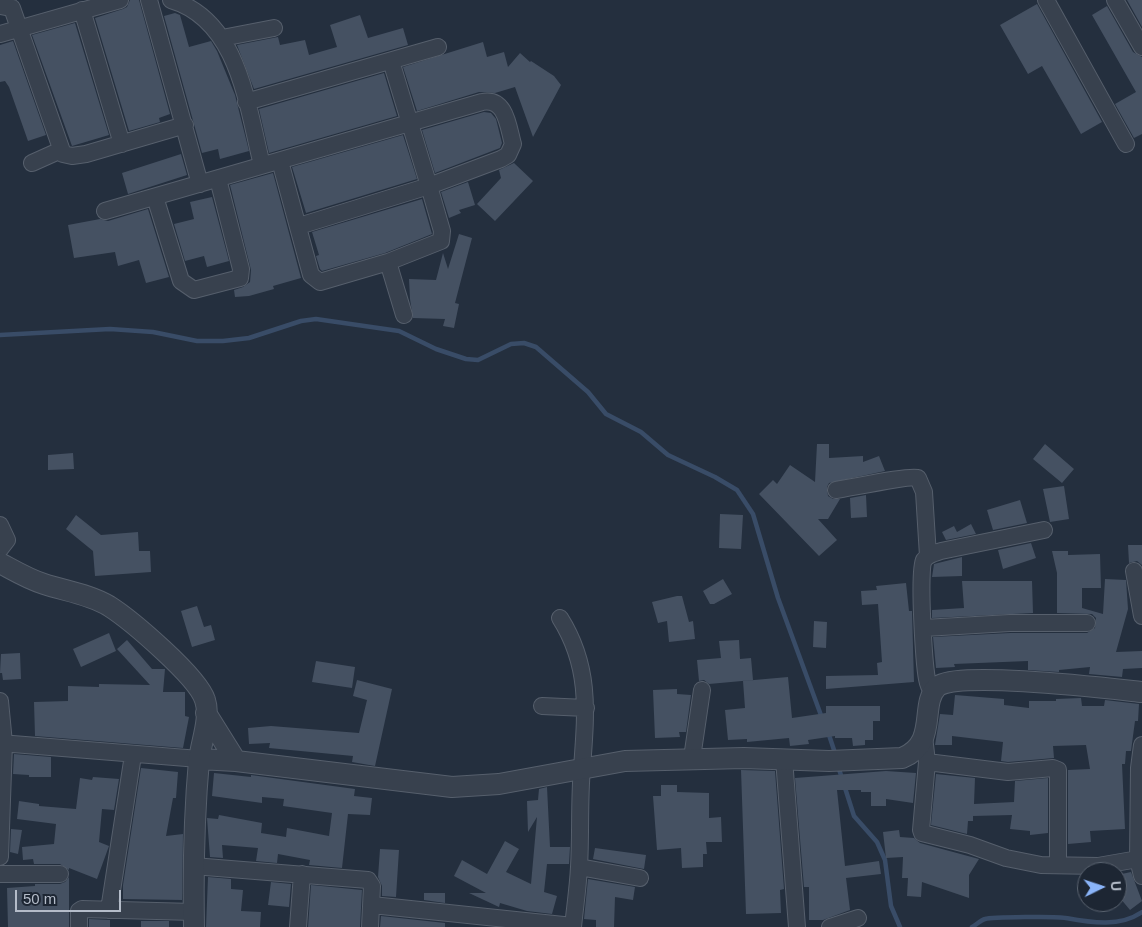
<!DOCTYPE html>
<html>
<head>
<meta charset="utf-8">
<style>
	body { margin:0 }
	#map { position:relative; width:1142px; height:927px; overflow:hidden; background:#242f3e; font-family:Arial,sans-serif }
	canvas { display:block }
	.north { position:absolute; left:1077px; top:862px; width:50px; height:50px; box-sizing:border-box; background:#1d2633; border:1px solid #59626f; border-radius:50%; rotate:86deg; font-size:14px; font-weight:700; line-height:20px; text-align:center; color:#b4bcc9 }
	.north::after { content:''; display:block; margin:auto; width:18px; height:22px; background:#8ab4f8; clip-path:polygon(50% 0,100% 100%,50% 72%,0 100%) }
	.scale { position:absolute; left:15px; top:890px; width:106px; height:22px; box-sizing:border-box; border:2px solid #b4bcc9; border-top:0; padding-left:6px; font-size:15px; line-height:18px; white-space:nowrap; color:#b4bcc9; -webkit-text-stroke:4px #1d2633; paint-order:stroke }
</style>
</head>
<body>
<div id="map">
<canvas width="1142" height="927"></canvas>
<div class="north">U</div>
<div class="scale">50 m</div>
</div>
<script>
const context = document.querySelector('canvas').getContext('2d');
context.lineJoin = 'round';
function trace(path, color, width, dash) { context.strokeStyle = color; context.lineWidth = width; context.lineCap = dash ? 'butt' : 'round'; context.setLineDash(dash || []); context.stroke(path); }
function fillPath(path, color) { context.fillStyle = color; context.fill(path, 'evenodd'); }
trace(new Path2D(`
	M 0,335 L 110,329 L 153,332 L 197,341 L 223,341 L 249,338 L 301,321 L 316,319 L 399,331 L 436,349 L 466,359 L 478,360 L 511,344 L 524,343 L 536,347 L 588,392 L 606,414 L 641,432 L 668,455 L 715,477 L 737,490 L 753,514 L 778,598 L 822,718
	M 828,732 L 836,756
	M 838,766 L 854,816 L 877,842 L 885,860 L 891,906 L 900,927
	M 972,927 C 976,925 981,920 985,919 C 991,917 1058,916 1066,918 C 1093,923 1120,927 1142,912`), '#394c67', 4.5);
fillPath(new Path2D(`
	M 130,0 L 139,0 L 170,114 L 159,118 L 160,122 L 129,131 L 95,18 L 123,9 L 127,7 Z
	M 1127,0 L 1142,0 L 1142,27 Z
	M 1037,4 L 1102,122 L 1081,134 L 1042,66 L 1028,74 L 1000,25 Z
	M 1107,6 L 1133,52 L 1142,57 L 1142,134 L 1134,138 L 1115,104 L 1136,92 L 1092,15 Z
	M 175,13 L 180,15 L 189,47 L 211,41 L 217,51 L 235,95 L 249,151 L 220,159 L 218,149 L 202,153 L 164,16 Z
	M 360,15 L 368,38 L 403,28 L 408,45 L 254,89 L 237,45 L 278,37 L 280,45 L 305,40 L 309,55 L 337,47 L 330,25 Z
	M 75,23 L 109,135 L 72,146 L 32,35 Z
	M 13,41 L 46,135 L 28,141 L 9,87 L 5,81 L 0,82 L 0,45 Z
	M 483,42 L 487,57 L 504,52 L 508,67 L 520,53 L 530,62 L 531,61 L 554,76 L 561,85 L 533,137 L 515,87 L 495,93 L 479,92 L 417,111 L 403,67 Z
	M 384,73 L 397,116 L 269,153 L 259,109 Z
	M 484,112 L 491,113 L 496,119 L 502,143 L 500,148 L 435,173 L 422,130 Z
	M 403,135 L 417,179 L 306,213 L 292,167 Z
	M 181,154 L 187,175 L 128,194 L 122,173 Z
	M 514,163 L 533,181 L 495,221 L 477,204 L 501,178 L 499,170 Z
	M 273,173 L 301,278 L 273,286 L 274,289 L 249,296 L 235,297 L 234,290 L 243,287 L 250,282 L 251,270 L 230,185 Z
	M 468,182 L 475,205 L 459,210 L 461,213 L 449,218 L 441,192 Z
	M 212,197 L 229,261 L 207,267 L 204,256 L 185,261 L 174,224 L 194,219 L 190,202 Z
	M 422,199 L 432,234 L 385,253 L 322,271 L 320,269 L 316,256 L 319,255 L 312,232 Z
	M 148,209 L 169,277 L 146,283 L 139,260 L 118,266 L 115,252 L 74,258 L 68,225 L 100,219 L 108,221 Z
	M 459,234 L 472,238 L 455,303 L 459,304 L 454,328 L 443,326 L 445,319 L 413,318 L 410,299 L 409,279 L 436,280 L 443,253 L 448,269 Z
	M 817,444 L 829,444 L 829,458 L 863,456 L 863,462 L 879,456 L 885,471 L 829,483 L 827,487 L 828,496 L 833,499 L 840,499 L 828,519 L 818,519 L 837,540 L 819,556 L 759,494 L 773,480 L 777,484 L 790,465 L 815,482 Z
	M 1045,444 L 1074,469 L 1062,483 L 1033,459 Z
	M 73,453 L 74,469 L 48,470 L 48,455 Z
	M 1064,486 L 1069,519 L 1050,522 L 1043,489 Z
	M 866,495 L 867,517 L 851,518 L 850,498 Z
	M 1020,500 L 1027,523 L 993,530 L 987,510 Z
	M 720,514 L 743,515 L 741,549 L 719,548 Z
	M 76,515 L 101,535 L 138,532 L 139,551 L 150,551 L 151,572 L 95,576 L 93,551 L 66,529 Z
	M 971,524 L 976,534 L 946,540 L 942,532 L 954,526 L 957,532 Z
	M 1031,543 L 1036,558 L 1003,569 L 998,550 Z
	M 1128,545 L 1142,545 L 1142,565 L 1137,561 L 1129,563 Z
	M 1052,551 L 1068,551 L 1068,555 L 1100,554 L 1101,588 L 1082,588 L 1082,608 L 1103,614 L 1105,579 L 1126,580 L 1128,609 L 1116,652 L 1142,651 L 1142,668 L 1123,669 L 1122,677 L 1089,674 L 1090,667 L 1059,670 L 1059,672 L 1028,670 L 1028,661 L 954,664 L 955,667 L 936,668 L 933,637 L 1010,633 L 1087,633 L 1095,628 L 1096,618 L 1092,614 L 1057,613 L 1057,573 Z
	M 962,557 L 962,576 L 932,577 L 934,564 Z
	M 723,579 L 732,594 L 714,604 L 710,604 L 703,591 Z
	M 962,581 L 1032,581 L 1033,613 L 932,618 L 932,610 L 964,608 Z
	M 906,583 L 909,611 L 912,611 L 914,682 L 826,689 L 826,676 L 878,675 L 877,663 L 882,662 L 878,604 L 862,605 L 861,591 L 877,590 L 876,586 Z
	M 677,596 L 682,596 L 689,622 L 693,621 L 695,639 L 669,642 L 667,621 L 658,623 L 652,602 Z
	M 197,606 L 204,627 L 211,625 L 215,640 L 192,647 L 181,611 Z
	M 814,621 L 827,622 L 826,648 L 813,647 Z
	M 109,633 L 116,651 L 81,667 L 73,649 Z
	M 127,640 L 152,669 L 165,669 L 163,692 L 185,692 L 185,716 L 189,717 L 183,748 L 35,736 L 34,702 L 68,701 L 68,686 L 99,687 L 99,684 L 150,685 L 117,649 Z
	M 739,640 L 740,659 L 751,658 L 753,680 L 709,684 L 704,680 L 699,681 L 697,660 L 721,658 L 719,641 Z
	M 20,653 L 21,679 L 3,680 L 2,673 L 0,673 L 1,654 Z
	M 316,661 L 355,667 L 352,688 L 312,682 Z
	M 788,677 L 792,718 L 826,713 L 826,706 L 880,706 L 880,721 L 873,721 L 873,740 L 865,740 L 865,745 L 853,746 L 852,738 L 835,738 L 835,736 L 808,740 L 809,744 L 790,746 L 789,738 L 747,742 L 747,739 L 728,740 L 725,710 L 745,708 L 743,681 Z
	M 357,680 L 392,689 L 375,766 L 352,762 L 353,756 L 269,748 L 270,743 L 249,744 L 248,728 L 271,726 L 359,733 L 367,700 L 353,696 Z
	M 677,689 L 677,694 L 691,695 L 686,732 L 679,732 L 680,737 L 655,738 L 653,690 Z
	M 955,695 L 1004,699 L 1004,705 L 1029,708 L 1029,701 L 1056,701 L 1056,699 L 1081,698 L 1082,706 L 1104,706 L 1105,700 L 1139,704 L 1138,721 L 1135,721 L 1131,751 L 1126,751 L 1125,764 L 1122,764 L 1125,829 L 1090,831 L 1091,842 L 1068,844 L 1068,770 L 1090,769 L 1086,745 L 1053,746 L 1054,758 L 1008,762 L 1001,761 L 1003,742 L 952,736 L 952,745 L 935,745 L 940,714 L 953,715 Z
	M 14,754 L 51,757 L 51,777 L 29,777 L 29,775 L 13,774 Z
	M 141,768 L 178,772 L 176,798 L 173,798 L 166,836 L 183,834 L 182,900 L 123,899 L 123,885 Z
	M 741,770 L 775,771 L 784,889 L 780,890 L 781,913 L 746,914 Z
	M 886,771 L 916,773 L 913,803 L 886,799 L 886,806 L 871,806 L 871,792 L 861,792 L 861,790 L 837,790 L 845,866 L 879,861 L 881,874 L 846,878 L 850,910 L 823,920 L 809,920 L 809,887 L 804,887 L 795,778 Z
	M 214,773 L 251,777 L 251,775 L 355,789 L 354,796 L 372,798 L 370,815 L 348,814 L 342,868 L 309,865 L 310,860 L 278,854 L 277,863 L 256,861 L 258,848 L 222,845 L 223,858 L 210,857 L 207,818 L 218,819 L 219,815 L 262,823 L 261,833 L 286,837 L 287,828 L 329,836 L 332,813 L 283,806 L 284,799 L 262,797 L 262,803 L 212,796 Z
	M 936,774 L 975,778 L 974,804 L 1014,802 L 1015,781 L 1048,778 L 1048,833 L 1030,835 L 1030,831 L 1010,829 L 1012,815 L 973,816 L 973,821 L 968,821 L 967,834 L 931,825 Z
	M 93,777 L 119,779 L 114,810 L 102,809 L 99,842 L 109,846 L 97,879 L 69,868 L 69,870 L 60,864 L 34,864 L 33,859 L 23,860 L 22,847 L 54,844 L 56,824 L 17,819 L 19,801 L 39,804 L 39,806 L 76,809 L 80,778 L 92,780 Z
	M 661,785 L 677,785 L 677,792 L 709,793 L 709,818 L 721,817 L 722,842 L 706,842 L 707,854 L 703,854 L 703,867 L 682,868 L 681,848 L 657,850 L 653,796 L 661,796 Z
	M 547,787 L 550,847 L 570,847 L 569,864 L 547,864 L 544,892 L 557,896 L 552,914 L 527,911 L 500,903 L 499,907 L 469,893 L 486,893 L 454,876 L 462,860 L 487,874 L 505,841 L 519,849 L 506,872 L 531,884 L 537,817 L 528,832 L 527,801 L 538,800 L 539,789 Z
	M 11,829 L 22,830 L 18,854 L 10,852 Z
	M 899,830 L 900,837 L 914,838 L 920,843 L 979,859 L 969,875 L 969,898 L 922,882 L 921,897 L 907,896 L 908,878 L 902,878 L 903,857 L 886,858 L 883,832 Z
	M 595,848 L 646,855 L 644,869 L 593,859 Z
	M 380,849 L 399,850 L 396,897 L 382,896 L 382,886 L 378,877 Z
	M 1131,872 L 1142,901 L 1130,910 L 1120,898 L 1117,875 Z
	M 69,877 L 69,927 L 8,927 L 7,888 L 35,886 L 35,884 L 60,884 L 65,882 Z
	M 208,877 L 231,879 L 231,889 L 243,890 L 241,911 L 261,912 L 260,927 L 206,927 Z
	M 588,879 L 635,887 L 633,900 L 615,897 L 614,927 L 596,927 L 596,920 L 584,919 Z
	M 271,882 L 291,884 L 289,907 L 268,905 Z
	M 311,885 L 362,890 L 360,927 L 308,927 Z
	M 424,893 L 445,893 L 445,903 L 424,900 Z
	M 381,916 L 445,923 L 445,927 L 380,927 Z
	M 89,919 L 110,920 L 110,927 L 89,927 Z
	M 141,921 L 169,921 L 169,927 L 141,927 Z`), '#455162');
const minor = new Path2D(`
	M 149,0 L 200,184
	M 171,0 C 239,20 247,106 262,165
	M 1046,0 L 1126,144
	M 1115,0 L 1142,47
	M 0,6 L 12,8 L 63,154 L 72,156 L 86,154 L 185,125
	M 82,10 L 122,144
	M 0,34 L 120,0
	M 222,38 L 274,28
	M 246,102 L 438,47
	M 280,161 L 311,275 L 320,282 L 388,262 L 441,241 L 442,231 L 429,186 L 391,61
	M 32,163 L 61,150
	M 155,197 L 181,281 L 194,290 L 240,278 L 241,269 L 218,179
	M 105,211 L 482,102 C 506,97 508,126 513,144 L 508,155 L 501,159 L 429,186 L 299,226
	M 388,262 L 404,315
	M 836,490 C 850,488 911,475 918,478 L 924,492 L 928,556
	M 0,525 L 7,540 L 0,549
	M 1134,571 L 1142,616
	M 560,618 C 591,667 586,713 582,768 C 579,801 581,834 579,867 C 578,887 575,907 573,927
	M 924,628 L 1010,623 L 1087,623
	M 933,693 C 930,689 928,685 927,679 C 924,663 918,570 924,560 C 928,554 935,553 941,551 L 1044,530
	M 0,701 L 4,743 L 0,857
	M 542,706 L 586,708
	M 924,736 L 927,762 L 921,830 L 922,833 L 970,845 L 1006,858 L 1041,865 L 1098,866 L 1138,859 L 1139,768 L 1142,745
	M 0,743 L 199,759
	M 692,758 L 702,690
	M 784,759 L 797,927
	M 927,762 L 1008,772 L 1053,768 L 1058,770 L 1058,865
	M 1138,859 L 1142,876
	M 193,866 L 368,880 L 372,886 L 370,927
	M 579,867 L 640,878
	M 0,874 L 60,874
	M 372,905 L 573,926
	M 109,910 L 133,755
	M 79,927 L 79,911 L 82,909 L 194,912
	M 298,927 L 302,874
	M 830,927 L 858,918`);
const tertiary = new Path2D(`
	M 0,563 C 15,571 28,579 44,584 C 65,591 89,594 109,606 C 131,620 198,677 205,700 C 211,718 201,742 199,760 C 194,816 193,872 194,927
	M 206,713 L 236,761
	M 199,759 L 236,761 L 452,787 L 499,784 L 625,761 L 744,758 L 829,761 L 902,758 C 939,743 919,705 937,687 C 954,670 1113,689 1142,692`);
trace(minor, '#565f6c', 18);
trace(tertiary, '#565f6c', 22);
trace(minor, '#38414e', 16);
trace(tertiary, '#38414e', 20);
</script>
</body>
</html>
